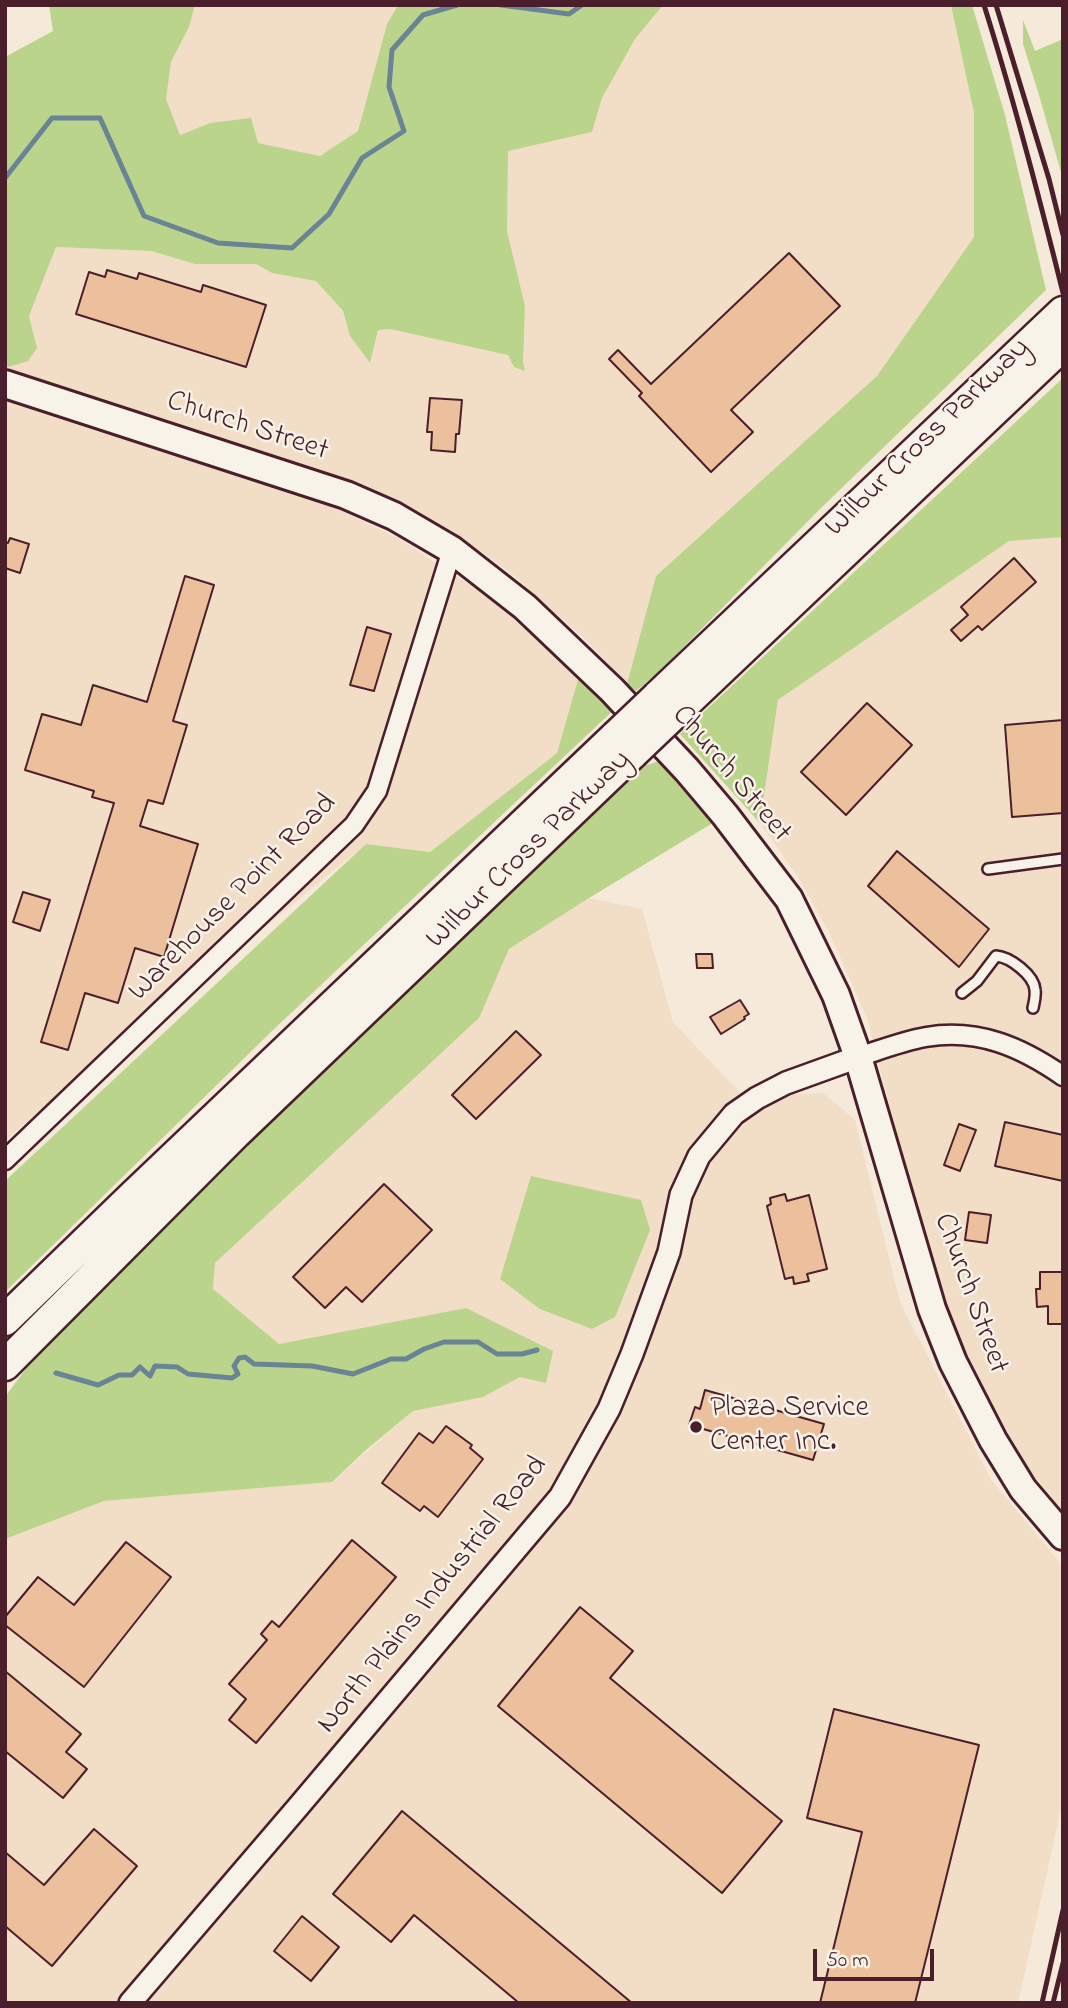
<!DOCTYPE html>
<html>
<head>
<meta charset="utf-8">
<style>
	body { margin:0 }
	#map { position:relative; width:1068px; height:2008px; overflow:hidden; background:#f5e9d9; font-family:"Indie Flower",sans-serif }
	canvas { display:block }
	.frame { position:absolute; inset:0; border:7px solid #4a1f2b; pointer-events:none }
	.scale { position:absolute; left:813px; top:1949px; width:121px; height:32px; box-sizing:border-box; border:4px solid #4a1f2b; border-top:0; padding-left:9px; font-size:21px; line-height:24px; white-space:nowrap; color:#4a1f2b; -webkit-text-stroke:5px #f7f3e8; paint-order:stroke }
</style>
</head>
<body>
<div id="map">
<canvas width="1068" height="2008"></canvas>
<div class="frame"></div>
<div class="scale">50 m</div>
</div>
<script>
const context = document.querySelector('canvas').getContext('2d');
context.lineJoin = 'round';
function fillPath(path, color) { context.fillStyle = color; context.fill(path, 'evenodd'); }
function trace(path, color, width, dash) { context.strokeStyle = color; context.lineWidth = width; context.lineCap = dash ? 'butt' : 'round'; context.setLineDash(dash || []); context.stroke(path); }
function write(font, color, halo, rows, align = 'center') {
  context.font = font + ' "Indie Flower",sans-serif'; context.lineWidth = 5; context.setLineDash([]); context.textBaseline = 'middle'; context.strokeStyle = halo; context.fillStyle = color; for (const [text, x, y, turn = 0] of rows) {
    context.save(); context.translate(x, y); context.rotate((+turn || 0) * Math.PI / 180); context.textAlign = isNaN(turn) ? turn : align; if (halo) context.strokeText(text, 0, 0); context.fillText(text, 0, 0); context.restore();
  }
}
fillPath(new Path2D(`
	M 195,5 L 397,5 L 387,24 L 358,131 L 320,156 L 258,143 L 210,123 L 180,135 L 166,99 L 171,62 L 189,27 Z
	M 663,5 L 951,5 L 974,113 L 974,237 L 877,376 L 656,576 L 627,684 L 588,642 L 511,573 L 482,552 L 383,498 L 331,474 L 5,371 L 5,368 L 11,367 L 35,338 L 29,316 L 56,247 L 151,251 L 195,264 L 256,264 L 272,273 L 317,281 L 343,312 L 350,336 L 369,362 L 378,330 L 390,329 L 509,355 L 525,370 L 523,362 L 525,306 L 507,231 L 508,150 L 592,132 L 602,98 L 635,39 Z
	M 5,401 L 86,428 L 222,469 L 330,506 L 398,538 L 511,612 L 556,652 L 579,676 L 557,753 L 430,852 L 366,844 L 19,1128 L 5,1141 Z
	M 1063,537 L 1063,1511 L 1020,1458 L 968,1355 L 933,1272 L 867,1018 L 829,932 L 798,877 L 760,823 L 778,700 L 1009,541 Z
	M 589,898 L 642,909 L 673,1022 L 757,1111 L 795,1094 L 823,1093 L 855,1120 L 900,1302 L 992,1481 L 1063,1566 L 1063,1800 L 1018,2003 L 5,2003 L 5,1539 L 104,1501 L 332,1482 L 413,1411 L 483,1397 L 520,1377 L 466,1308 L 279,1344 L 213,1289 L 215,1263 L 479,1018 L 509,949 Z`), '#f2ddc7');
fillPath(new Path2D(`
	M 49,5 L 195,5 L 189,27 L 171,62 L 166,99 L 180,135 L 210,123 L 251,118 L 258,143 L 320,156 L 358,131 L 387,24 L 398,5 L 663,5 L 635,39 L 602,98 L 592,132 L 508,151 L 507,231 L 525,306 L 523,362 L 525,371 L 514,367 L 508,355 L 390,329 L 378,330 L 370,363 L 350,336 L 343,311 L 316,281 L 272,273 L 256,264 L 195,264 L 151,251 L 56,247 L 29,316 L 37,348 L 28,361 L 5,368 L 5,57 L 53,31 Z
	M 951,5 L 972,5 L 1005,115 L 1046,290 L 819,510 L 661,670 L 636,691 L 627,684 L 656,576 L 877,376 L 974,237 L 974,113 Z
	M 1023,20 L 1035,51 L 1063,39 L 1063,179 L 1039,95 L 1023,44 Z
	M 1063,378 L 1063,537 L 1009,541 L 778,700 L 760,823 L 680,734 Z
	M 579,676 L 619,705 L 273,1030 L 5,1292 L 5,1181 L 366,844 L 430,852 L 557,753 Z
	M 663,760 L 716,821 L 589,898 L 509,949 L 479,1018 L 215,1263 L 213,1289 L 279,1344 L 466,1308 L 553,1351 L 546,1383 L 520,1377 L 483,1397 L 413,1411 L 366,1450 L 332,1482 L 104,1501 L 5,1539 L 5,1397 L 30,1363 L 260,1132 L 643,766 Z
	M 531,1176 L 641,1200 L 650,1230 L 615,1317 L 592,1329 L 540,1309 L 500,1279 Z`), '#bad48b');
trace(new Path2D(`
	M 501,5 L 569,14 L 582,5
	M 5,178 L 52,118 L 100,118 L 144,216 L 218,243 L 292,248 L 329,214 L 362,158 L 404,131 L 389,87 L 392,50 L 423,15 L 457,5
	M 56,1373 L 98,1385 L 119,1375 L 132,1375 L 140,1367 L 150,1376 L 155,1366 L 177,1367 L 188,1374 L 232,1378 L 238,1374 L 234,1366 L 239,1358 L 245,1357 L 254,1364 L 312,1366 L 353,1374 L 391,1359 L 406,1359 L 424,1349 L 444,1342 L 478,1342 L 497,1354 L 522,1354 L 537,1350`), '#688495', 5);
const building = new Path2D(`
	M 789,253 L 840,306 L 731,410 L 753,432 L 711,472 L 639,396 L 642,393 L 609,359 L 618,350 L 651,384 Z
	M 107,270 L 137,279 L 139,273 L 201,292 L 203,285 L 266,305 L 246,367 L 76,314 L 89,272 L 105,277 Z
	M 430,398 L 462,400 L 459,434 L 456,434 L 455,452 L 431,450 L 432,432 L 427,432 Z
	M 10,538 L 29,544 L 20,573 L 5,568 L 5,542 L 8,543 Z
	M 1014,558 L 1036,582 L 982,630 L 978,626 L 961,641 L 951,630 L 968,615 L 961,607 Z
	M 185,576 L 214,585 L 173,721 L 187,725 L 163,804 L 148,800 L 140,826 L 198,844 L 164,957 L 135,948 L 118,1003 L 85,993 L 68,1050 L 41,1042 L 114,803 L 92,797 L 94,791 L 25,770 L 42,714 L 81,725 L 93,685 L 147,702 Z
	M 367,627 L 391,634 L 374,691 L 350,685 Z
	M 867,703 L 912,745 L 846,815 L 801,772 Z
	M 1063,720 L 1063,813 L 1012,817 L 1005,725 Z
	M 897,851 L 989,929 L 959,967 L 868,886 Z
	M 23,892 L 50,900 L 40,931 L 13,922 Z
	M 696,954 L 712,954 L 713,968 L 697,968 Z
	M 740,1000 L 749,1014 L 744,1017 L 745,1019 L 721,1034 L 710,1017 Z
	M 516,1031 L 541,1055 L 476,1119 L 452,1095 Z
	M 1005,1122 L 1063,1135 L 1063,1181 L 995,1166 Z
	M 959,1124 L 976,1130 L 960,1171 L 944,1165 Z
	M 384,1184 L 432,1230 L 362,1302 L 346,1287 L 325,1308 L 293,1277 Z
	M 785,1194 L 787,1201 L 809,1195 L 827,1269 L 807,1274 L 809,1281 L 794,1284 L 793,1277 L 785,1279 L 767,1206 L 771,1204 L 770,1198 Z
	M 969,1212 L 991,1215 L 987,1243 L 965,1240 Z
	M 1040,1272 L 1063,1272 L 1063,1324 L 1048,1324 L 1048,1306 L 1037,1307 L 1036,1289 L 1040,1289 Z
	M 705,1390 L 824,1424 L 813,1460 L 689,1425 L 695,1407 L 700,1409 Z
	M 446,1426 L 472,1445 L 470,1448 L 483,1459 L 438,1517 L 424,1506 L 420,1511 L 382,1483 L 419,1433 L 433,1443 Z
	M 352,1540 L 396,1577 L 256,1743 L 229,1720 L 246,1699 L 229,1684 L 267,1640 L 261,1634 L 272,1621 L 279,1627 Z
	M 126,1542 L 171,1577 L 84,1687 L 5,1625 L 5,1617 L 38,1577 L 74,1605 Z
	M 580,1607 L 633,1651 L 610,1678 L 782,1821 L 722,1893 L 498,1706 Z
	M 5,1671 L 81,1734 L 66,1752 L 87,1769 L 63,1798 L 5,1751 Z
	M 834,1709 L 979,1745 L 915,2003 L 820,2003 L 862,1832 L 807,1818 Z
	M 402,1811 L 632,2003 L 519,2003 L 414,1915 L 391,1942 L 333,1894 Z
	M 94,1829 L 137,1866 L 52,1966 L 5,1926 L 5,1852 L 44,1885 Z
	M 302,1916 L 339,1947 L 311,1981 L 274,1951 Z`);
fillPath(building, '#ecc09c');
trace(building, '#4a1f2b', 2);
const service = new Path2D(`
	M 988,869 L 1063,859
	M 962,993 L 977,981 L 996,956 C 1010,957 1034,975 1035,990 C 1036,996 1034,1003 1033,1008`);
const minor = new Path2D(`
	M 858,1057 C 880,1050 903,1041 926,1037 C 978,1028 1021,1047 1063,1076
	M 5,1160 L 354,825 L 377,791 L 452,550`);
const tertiary = new Path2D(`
	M 130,2003 L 298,1807 L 560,1497 L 609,1409 L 632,1354 L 669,1252 L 681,1195 L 699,1156 L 734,1114 L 757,1098 L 786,1083 L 858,1057`);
const primary = new Path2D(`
	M 5,384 L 346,495 L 394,516 L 452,550 L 525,607 L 612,690 L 687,770 L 725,815 L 789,899 L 836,995 L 858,1057 L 932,1309 L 953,1362 L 993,1440 L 1023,1489 L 1063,1536`);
const motorway = new Path2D(`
	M 657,697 L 1063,312
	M 675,713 L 1063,345
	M 5,1320 L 134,1195 L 616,736
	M 5,1365 L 236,1133 L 633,753`);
trace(service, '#4a1f2b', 14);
trace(minor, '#4a1f2b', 23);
trace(tertiary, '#4a1f2b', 26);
trace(primary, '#4a1f2b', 32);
trace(motorway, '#4a1f2b', 35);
trace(service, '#f7f3e8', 9);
trace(minor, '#f7f3e8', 18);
trace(tertiary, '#f7f3e8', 21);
trace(primary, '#f7f3e8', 26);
trace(motorway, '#f7f3e8', 30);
trace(new Path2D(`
	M 984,5 C 1014,100 1039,196 1063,293
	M 996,5 L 1049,179 L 1063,235
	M 1042,2003 L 1063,1910
	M 1053,2003 L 1063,1963`), '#4a1f2b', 5);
const motorwayBridge = new Path2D(`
	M 616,736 L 657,697
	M 633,753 L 675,713`);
trace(motorwayBridge, '#4a1f2b', 35, []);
trace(motorwayBridge, '#f7f3e8', 30);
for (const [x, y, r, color] of [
	[696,1427,7,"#4a1f2b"]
]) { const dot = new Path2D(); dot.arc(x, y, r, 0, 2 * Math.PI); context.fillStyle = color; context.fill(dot); trace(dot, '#f7f3e8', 2.5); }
write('30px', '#4a1f2b', '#f7f3e8', [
	["Church Street",247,428,18],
	["Wilbur Cross Parkway",929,439,-44],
	["Church Street",730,775,50],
	["Wilbur Cross Parkway",530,851,-44],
	["Warehouse Point Road",234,899,-45],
	["Church Street",969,1294,70],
	["North Plains Industrial Road",434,1596,-51]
]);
write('30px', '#4a1f2b', '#f7f3e8', [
	["Plaza Service",710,1410],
	["Center Inc.",710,1444]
], 'left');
</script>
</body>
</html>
